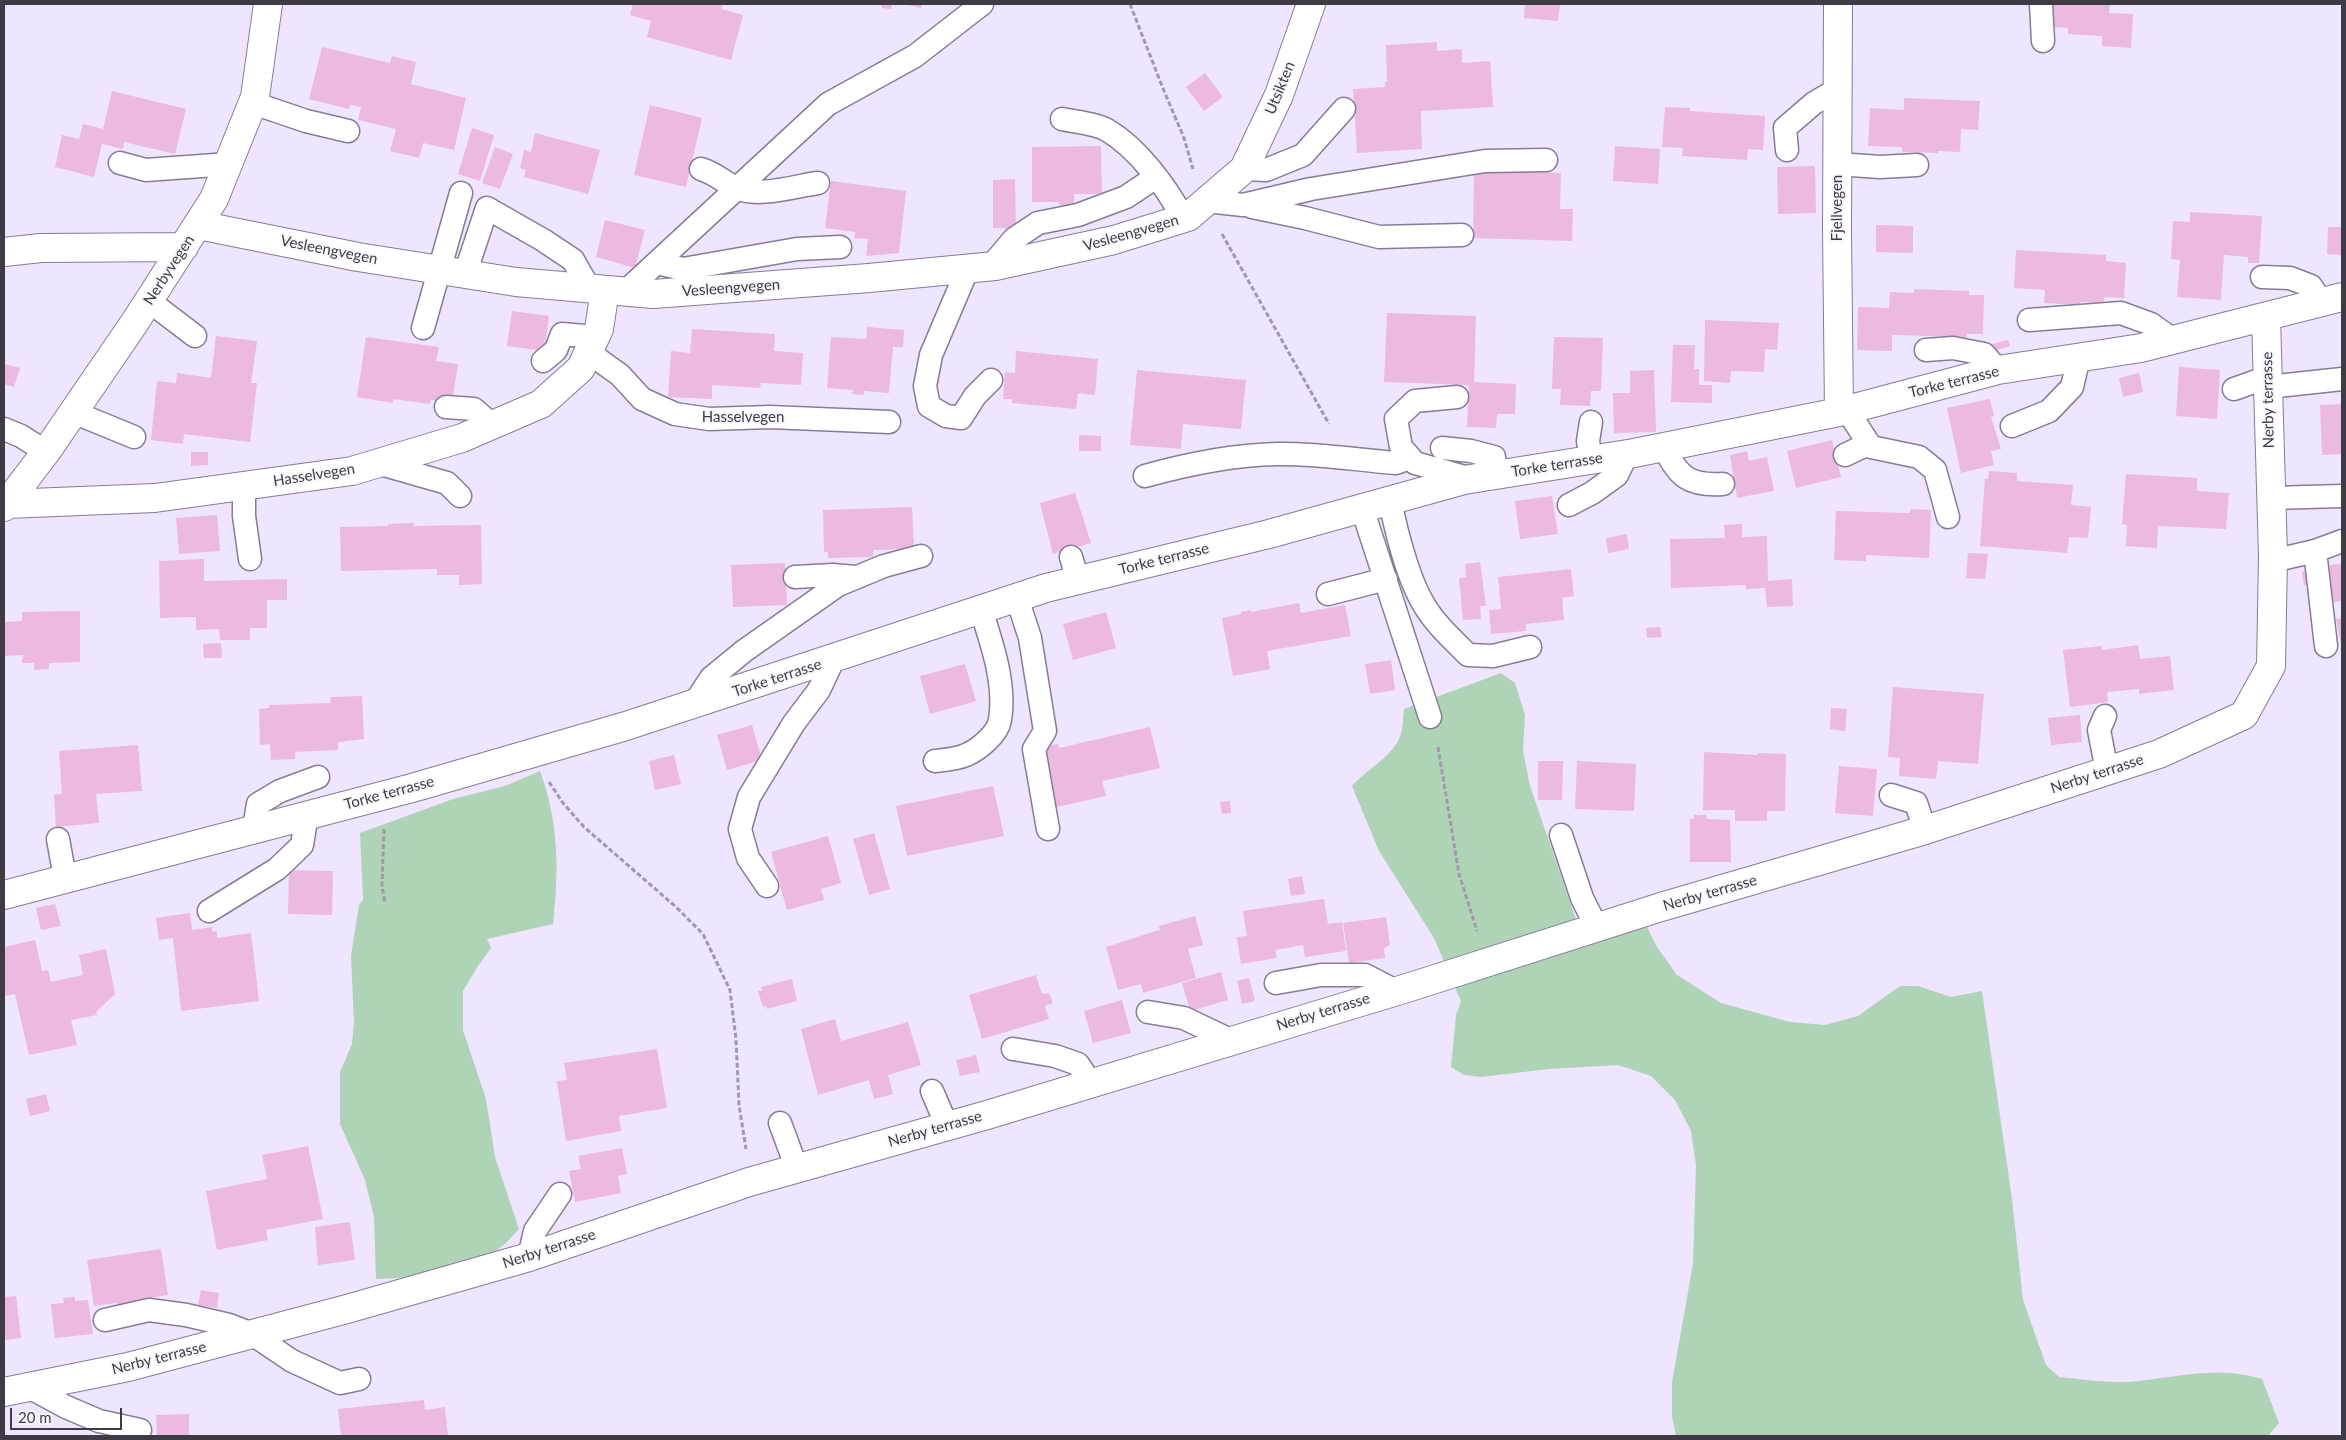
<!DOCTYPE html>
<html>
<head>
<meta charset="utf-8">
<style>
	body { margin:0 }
	#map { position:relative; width:2346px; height:1440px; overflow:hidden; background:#efe5fe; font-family:Lato,sans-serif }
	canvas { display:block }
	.frame { position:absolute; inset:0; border:5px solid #3f3b45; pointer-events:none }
	.scale { position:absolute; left:10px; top:1408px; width:112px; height:22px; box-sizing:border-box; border:2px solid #3f3b45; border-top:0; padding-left:6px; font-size:15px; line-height:18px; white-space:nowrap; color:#3f3b45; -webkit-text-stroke:4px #f8f6fb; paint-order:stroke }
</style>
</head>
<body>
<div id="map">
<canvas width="2346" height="1440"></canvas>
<div class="frame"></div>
<div class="scale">20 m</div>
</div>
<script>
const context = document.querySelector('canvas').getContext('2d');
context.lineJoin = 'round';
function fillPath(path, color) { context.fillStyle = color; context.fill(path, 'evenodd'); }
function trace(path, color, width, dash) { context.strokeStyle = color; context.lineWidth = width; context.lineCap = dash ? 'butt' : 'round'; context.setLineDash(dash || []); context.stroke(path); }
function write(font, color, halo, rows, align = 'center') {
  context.font = font + ' Lato,sans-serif'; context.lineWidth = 4; context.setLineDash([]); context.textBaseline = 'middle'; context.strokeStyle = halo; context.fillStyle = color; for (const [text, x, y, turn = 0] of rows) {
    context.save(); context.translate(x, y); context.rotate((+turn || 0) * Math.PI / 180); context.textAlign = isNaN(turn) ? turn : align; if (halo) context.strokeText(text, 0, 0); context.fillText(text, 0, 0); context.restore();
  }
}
fillPath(new Path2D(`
	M 1501,673 L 1515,683 L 1525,715 L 1523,751 L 1530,786 L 1581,934 L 1641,915 L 1657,947 L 1677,975 L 1721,1003 L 1790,1022 L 1825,1025 L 1858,1016 L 1900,986 L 1918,986 L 1951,997 L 1982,991 L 2012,1199 L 2023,1300 L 2046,1365 L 2059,1377 C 2081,1379 2106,1383 2128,1382 C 2173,1378 2218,1365 2262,1379 L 2279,1423 L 2268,1436 L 1676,1436 L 1672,1416 L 1672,1382 L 1693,1264 L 1696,1165 L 1691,1131 L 1675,1100 L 1651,1076 L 1618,1065 L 1549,1069 L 1481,1077 L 1464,1075 L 1451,1067 L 1456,1015 L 1461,1001 L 1434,938 L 1379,851 L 1352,786 C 1366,770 1389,759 1399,739 C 1403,731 1403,718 1404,709 Z
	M 540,771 C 559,822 559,871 553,924 L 487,939 L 491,948 L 478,966 L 463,991 L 463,1030 L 486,1099 L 495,1157 L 519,1229 L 506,1243 L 488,1257 L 416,1277 L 376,1279 L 374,1217 L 365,1180 L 340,1124 L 340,1072 L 352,1044 L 354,1023 L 351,956 L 359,905 L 363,900 L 360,833 L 453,799 L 505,786 Z`), '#aed3b7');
fillPath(new Path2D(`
	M 633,4 L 723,4 L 721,9 L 743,15 L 731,60 L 647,37 L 651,21 L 630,15 Z
	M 882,4 L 892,4 L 891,9 L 882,8 Z
	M 904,4 L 922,4 L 921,8 Z
	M 1525,4 L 1560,4 L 1558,21 L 1524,18 Z
	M 2053,4 L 2110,4 L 2109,13 L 2133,14 L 2131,48 L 2102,46 L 2102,36 L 2068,34 L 2068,28 L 2051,27 Z
	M 1437,42 L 1437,51 L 1462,49 L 1462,63 L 1490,61 L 1493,107 L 1421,111 L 1422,149 L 1357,153 L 1353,89 L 1385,87 L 1385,82 L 1387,82 L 1386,45 Z
	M 322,47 L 390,63 L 392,56 L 416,62 L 411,84 L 466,98 L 454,150 L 423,143 L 419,158 L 390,151 L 396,129 L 358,120 L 361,107 L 350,105 L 349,109 L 309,99 Z
	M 1205,73 L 1223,97 L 1204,111 L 1186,87 Z
	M 112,91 L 186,109 L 175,154 L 124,142 L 123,149 L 102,144 L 94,177 L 55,167 L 62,135 L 79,139 L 83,124 L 103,129 Z
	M 1904,98 L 1980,101 L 1978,130 L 1961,129 L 1960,152 L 1938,151 L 1938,153 L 1902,152 L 1902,147 L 1868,146 L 1870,108 L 1904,110 Z
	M 650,105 L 702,118 L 686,187 L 634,175 Z
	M 1665,107 L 1690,108 L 1690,111 L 1765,116 L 1763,150 L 1748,149 L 1747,160 L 1682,156 L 1683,148 L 1662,147 Z
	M 472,128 L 494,135 L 480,181 L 458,174 Z
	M 535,133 L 600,150 L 588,194 L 524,177 L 526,170 L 520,168 L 524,150 L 531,152 Z
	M 1101,146 L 1102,194 L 1074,194 L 1074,205 L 1059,205 L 1059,202 L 1032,202 L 1032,147 Z
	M 1615,146 L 1660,149 L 1658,184 L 1613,181 Z
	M 495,147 L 513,154 L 500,189 L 482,183 Z
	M 1815,166 L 1816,213 L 1778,214 L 1777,167 Z
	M 1474,170 L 1561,173 L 1560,209 L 1573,209 L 1572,241 L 1473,238 Z
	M 1015,179 L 1016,228 L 993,228 L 993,180 Z
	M 831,181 L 906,191 L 899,253 L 866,256 L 868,239 L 854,238 L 855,232 L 825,228 Z
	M 2190,212 L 2262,216 L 2259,263 L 2248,263 L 2248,257 L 2224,255 L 2221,300 L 2177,297 L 2180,260 L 2171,259 L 2173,221 L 2190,222 Z
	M 605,220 L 645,230 L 635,268 L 596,257 Z
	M 1876,225 L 1913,226 L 1913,253 L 1876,252 Z
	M 2328,227 L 2342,227 L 2342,255 L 2327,254 Z
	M 2016,250 L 2106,255 L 2106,261 L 2126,263 L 2124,298 L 2104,297 L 2104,303 L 2080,302 L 2080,305 L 2044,303 L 2045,290 L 2014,288 Z
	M 1914,289 L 1969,291 L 1969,295 L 1984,295 L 1983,334 L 1967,334 L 1967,337 L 1892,335 L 1892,351 L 1857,350 L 1858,307 L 1889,308 L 1890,292 L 1914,293 Z
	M 512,311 L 549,316 L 544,351 L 507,346 Z
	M 1387,313 L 1476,316 L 1474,382 L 1516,384 L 1515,414 L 1497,414 L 1496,428 L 1467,427 L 1469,385 L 1384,382 Z
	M 1705,320 L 1779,323 L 1777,350 L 1765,349 L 1764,372 L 1731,371 L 1730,383 L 1704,381 Z
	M 867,327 L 904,330 L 903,347 L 893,347 L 889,393 L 864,391 L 864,395 L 852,394 L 853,390 L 827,388 L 831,337 L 866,339 Z
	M 692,329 L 775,334 L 774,351 L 803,353 L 801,385 L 761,383 L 760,388 L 712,385 L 712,399 L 668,397 L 671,351 L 690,353 Z
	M 216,336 L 257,341 L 251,383 L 257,383 L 250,442 L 184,434 L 183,444 L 151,440 L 157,381 L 176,383 L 177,373 L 211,378 Z
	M 366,337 L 439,347 L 436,361 L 458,364 L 452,402 L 431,400 L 430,404 L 393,399 L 393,403 L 357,397 Z
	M 1554,337 L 1603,338 L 1601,391 L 1591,391 L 1590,406 L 1560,405 L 1561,389 L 1552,389 Z
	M 2008,340 L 2010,346 L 1990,352 L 1988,345 Z
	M 1673,345 L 1695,345 L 1694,369 L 1699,369 L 1699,385 L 1712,385 L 1712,403 L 1671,402 Z
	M 1016,351 L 1098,359 L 1095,395 L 1078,393 L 1076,409 L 1012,403 L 1012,399 L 1003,399 L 1005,372 L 1015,373 Z
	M 4,364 L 20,368 L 14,387 L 4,384 Z
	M 2179,367 L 2220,370 L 2217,419 L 2176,416 Z
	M 1137,370 L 1246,380 L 1241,429 L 1183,424 L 1181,449 L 1130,445 Z
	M 1654,370 L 1656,432 L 1614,433 L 1613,393 L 1630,393 L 1630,371 Z
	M 2139,373 L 2143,392 L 2123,397 L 2119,378 Z
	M 1990,399 L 1994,416 L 1991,417 L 2001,449 L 1991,451 L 1994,465 L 1961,473 L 1947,408 Z
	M 2342,404 L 2342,454 L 2322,455 L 2320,405 Z
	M 1079,435 L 1101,436 L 1101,451 L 1079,451 Z
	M 1832,440 L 1841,477 L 1796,488 L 1787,451 Z
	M 1747,451 L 1749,461 L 1767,457 L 1774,491 L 1737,498 L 1730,455 Z
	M 191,452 L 208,452 L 208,465 L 191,466 Z
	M 1989,471 L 2017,473 L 2017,481 L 2073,485 L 2071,505 L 2091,507 L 2088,538 L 2069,537 L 2067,553 L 1980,546 L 1985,479 L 1988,479 Z
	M 2126,474 L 2197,478 L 2197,491 L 2229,493 L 2226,529 L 2158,526 L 2157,548 L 2126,546 L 2127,525 L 2122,524 Z
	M 1075,493 L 1091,543 L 1053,554 L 1040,503 Z
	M 1552,496 L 1558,534 L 1520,539 L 1515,501 Z
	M 912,507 L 914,549 L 873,550 L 873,557 L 828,558 L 828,552 L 824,552 L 823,510 Z
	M 1911,509 L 1931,510 L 1929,558 L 1866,555 L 1866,561 L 1834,560 L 1836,511 L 1910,513 Z
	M 217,515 L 220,551 L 179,554 L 176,518 Z
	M 414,523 L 413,526 L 481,525 L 482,584 L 459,585 L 459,575 L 437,575 L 437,569 L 341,571 L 340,527 L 388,526 L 388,524 Z
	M 1742,524 L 1742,537 L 1767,536 L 1768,581 L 1792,579 L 1793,606 L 1767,607 L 1765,588 L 1746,589 L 1746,585 L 1671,588 L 1670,539 L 1725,538 L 1724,525 Z
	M 1627,534 L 1629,549 L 1608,553 L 1606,538 Z
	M 1968,553 L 1988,554 L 1985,579 L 1966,578 Z
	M 204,559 L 204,581 L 287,579 L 287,600 L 267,600 L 267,628 L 250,628 L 250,640 L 220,640 L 219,629 L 196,630 L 196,617 L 160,618 L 159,561 Z
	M 1480,562 L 1486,606 L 1480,606 L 1481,619 L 1463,620 L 1459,578 L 1466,577 L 1465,564 Z
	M 785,563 L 787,605 L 733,607 L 731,565 Z
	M 2342,564 L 2342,601 L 2313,604 L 2311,584 L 2304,585 L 2302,572 L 2330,568 L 2330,565 Z
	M 1571,569 L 1574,596 L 1562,598 L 1564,620 L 1526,624 L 1526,631 L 1491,634 L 1489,610 L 1501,609 L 1498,577 Z
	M 1299,603 L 1301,613 L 1345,605 L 1351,636 L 1267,651 L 1270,669 L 1233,676 L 1222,618 L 1241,614 L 1241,612 L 1251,610 L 1251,612 Z
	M 80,611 L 80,662 L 49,663 L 49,669 L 34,670 L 34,663 L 22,663 L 23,655 L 4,656 L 4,622 L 22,621 L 22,612 Z
	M 1106,612 L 1116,648 L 1073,660 L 1063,624 Z
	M 2342,618 L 2342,644 L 2341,644 L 2336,619 Z
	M 1660,627 L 1662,637 L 1647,638 L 1646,628 Z
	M 221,643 L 222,658 L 204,658 L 203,644 Z
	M 2138,645 L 2140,659 L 2170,656 L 2174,690 L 2139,694 L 2139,689 L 2107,692 L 2108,702 L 2070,707 L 2063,650 L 2102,646 L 2102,650 Z
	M 1391,660 L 1395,690 L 1370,694 L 1365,664 Z
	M 965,664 L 976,701 L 930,714 L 920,676 Z
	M 1893,687 L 1984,694 L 1978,764 L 1938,761 L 1936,779 L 1899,776 L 1900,758 L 1888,757 Z
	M 362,696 L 364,739 L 338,742 L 338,750 L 295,752 L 295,759 L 271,760 L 270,744 L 260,745 L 259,709 L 269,708 L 269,705 L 331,703 L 330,697 Z
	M 1831,708 L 1847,709 L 1845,731 L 1830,729 Z
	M 2080,715 L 2082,742 L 2051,745 L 2048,718 Z
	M 752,725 L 762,760 L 727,770 L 717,735 Z
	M 1150,727 L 1160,768 L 1102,781 L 1106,796 L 1052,808 L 1038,748 L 1058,744 L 1059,748 Z
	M 138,745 L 142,791 L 96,794 L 99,823 L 56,827 L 54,795 L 62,794 L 59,751 Z
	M 1704,752 L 1758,755 L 1758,753 L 1786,754 L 1785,811 L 1767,811 L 1767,821 L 1735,821 L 1735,810 L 1703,810 Z
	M 674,755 L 681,784 L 655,790 L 649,761 Z
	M 1538,761 L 1563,761 L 1562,800 L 1538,800 Z
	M 1577,761 L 1636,764 L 1634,811 L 1575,809 Z
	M 1839,766 L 1877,769 L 1873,816 L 1835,813 Z
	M 993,786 L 1004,836 L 907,856 L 896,806 Z
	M 1230,801 L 1231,813 L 1222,814 L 1220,802 Z
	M 1694,815 L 1706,815 L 1707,819 L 1730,820 L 1731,862 L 1690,862 L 1690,819 L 1694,819 Z
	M 874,833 L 890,889 L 869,895 L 853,839 Z
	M 828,836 L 841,883 L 821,889 L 824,900 L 787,910 L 771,852 Z
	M 289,870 L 333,871 L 332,915 L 288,914 Z
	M 1302,876 L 1305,894 L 1291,896 L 1288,879 Z
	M 1324,899 L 1328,924 L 1342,922 L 1346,951 L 1305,957 L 1303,945 L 1275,950 L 1277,958 L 1241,964 L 1237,937 L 1247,936 L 1243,911 Z
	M 55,904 L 61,926 L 41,930 L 36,908 Z
	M 190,913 L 192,930 L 212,927 L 212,932 L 217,931 L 217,938 L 251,933 L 259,1001 L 181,1011 L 173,938 L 159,940 L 156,918 Z
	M 1195,916 L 1203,945 L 1188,949 L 1196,978 L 1143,993 L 1141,984 L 1118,990 L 1106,947 L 1159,930 L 1160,932 L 1159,926 Z
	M 1386,917 L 1390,945 L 1384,948 L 1385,958 L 1349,963 L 1343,923 Z
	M 35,940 L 42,971 L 48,970 L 51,982 L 83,975 L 79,955 L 106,949 L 115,994 L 96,1012 L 97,1015 L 71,1020 L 77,1045 L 29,1055 L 15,994 L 4,996 L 4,947 Z
	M 1221,972 L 1228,1000 L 1190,1011 L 1182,983 Z
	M 1036,975 L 1042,994 L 1049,993 L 1053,1003 L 1045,1006 L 1049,1019 L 982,1039 L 969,995 Z
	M 1249,978 L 1255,1001 L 1242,1004 L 1237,981 Z
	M 792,979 L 797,1001 L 767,1009 L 766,1006 L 763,1007 L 758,991 L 762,991 L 761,987 Z
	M 1122,1000 L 1131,1033 L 1093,1043 L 1084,1011 Z
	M 835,1019 L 841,1041 L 908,1022 L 921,1065 L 888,1075 L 893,1094 L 874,1099 L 869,1080 L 818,1095 L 801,1029 Z
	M 657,1049 L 667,1108 L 619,1116 L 621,1131 L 566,1141 L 557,1081 L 567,1080 L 564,1063 Z
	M 976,1055 L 980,1072 L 960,1076 L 956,1060 Z
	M 46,1094 L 50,1111 L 30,1116 L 26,1099 Z
	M 308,1146 L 323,1219 L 266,1230 L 268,1240 L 217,1250 L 206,1191 L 267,1179 L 262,1155 Z
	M 622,1148 L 627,1174 L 618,1176 L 621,1193 L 575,1202 L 569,1171 L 581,1169 L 578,1156 Z
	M 350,1222 L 355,1260 L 318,1265 L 315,1227 Z
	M 161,1249 L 168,1295 L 145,1299 L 146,1306 L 118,1310 L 117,1303 L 94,1306 L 87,1260 Z
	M 201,1290 L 219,1293 L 217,1308 L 198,1305 Z
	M 16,1296 L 21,1338 L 4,1340 L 4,1297 Z
	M 75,1297 L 75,1301 L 88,1300 L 93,1334 L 55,1338 L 51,1304 L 64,1303 L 63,1298 Z
	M 424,1400 L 425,1410 L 445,1407 L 448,1436 L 341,1436 L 338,1409 Z
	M 189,1414 L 189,1435 L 157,1436 L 156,1415 Z`), '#ecb9e1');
const service = new Path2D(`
	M 2041,4 L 2043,41
	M 253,103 L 306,121 L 348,131
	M 1062,119 C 1075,122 1095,123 1107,130 C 1138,148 1167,188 1183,218
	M 1787,150 L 1785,128 L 1814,103 L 1838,89
	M 120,163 L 146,170 L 229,164
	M 1837,164 L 1880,167 L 1917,165
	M 701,169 C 717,174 723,182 736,188 C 758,198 795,186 818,183
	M 1244,169 L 1266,170 L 1303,155 L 1344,109
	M 1207,201 L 1243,205 L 1311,189 L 1485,161 L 1546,160
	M 1252,207 L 1305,218 L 1379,237 L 1462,235
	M 657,263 L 683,269 L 797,249 L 840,247
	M 991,266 L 1014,239 L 1038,223 L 1078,215 L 1126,197 L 1156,177
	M 968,268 L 931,355 L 925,386 L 929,406 L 946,416 L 961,418 L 975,396 L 991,380
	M 465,274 L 487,208 L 543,240 L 573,260 L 589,288
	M 2262,277 L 2290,278 L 2311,286 L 2322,303
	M 626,291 L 828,104 L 915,56 L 982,4
	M 149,301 L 195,336
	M 2029,320 L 2121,313 L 2151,324 L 2173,340
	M 423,328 L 461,193
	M 1926,350 L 1953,348 L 1984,354 L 1998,370
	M 588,352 L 620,375 L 642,399 L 675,414 L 709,419 L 770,417 L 889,422
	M 543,361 L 556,350 L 562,334 L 595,337
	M 2268,387 L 2342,379
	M 2234,389 L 2268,377
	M 1457,397 L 1415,401 L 1396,419 L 1401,447 L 1415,463 L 1472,479
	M 446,407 L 474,409 L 492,425
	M 1847,410 L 1871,447 L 1919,457 L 1935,470 L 1948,517
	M 73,412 L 134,437
	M 2012,426 L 2049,411 L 2072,387 L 2079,357
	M 4,429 L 21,436 L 46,452
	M 1664,447 C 1678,477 1689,486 1723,484
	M 1442,448 L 1471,451 L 1494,457 L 1496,475
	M 1845,455 L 1868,444
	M 1591,460 L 1588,441 L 1591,422
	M 377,463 L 447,483 L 460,496
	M 1145,476 C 1188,464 1232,455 1277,454 C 1316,453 1357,460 1396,463 L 1410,458
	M 244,486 L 244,516 L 250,559
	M 2271,498 L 2342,496
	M 1390,501 C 1396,530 1408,578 1423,603 C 1434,623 1452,639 1468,655 L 1493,656 L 1530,647
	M 1569,505 L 1592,493 L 1617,475 L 1627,454
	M 1362,508 L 1430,717
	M 2315,551 L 2326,646
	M 1071,557 L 1078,580
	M 2272,561 L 2315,551 L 2342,541
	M 795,577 L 833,575 L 855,577
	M 1328,594 L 1386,579
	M 1017,598 L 1030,638 L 1045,731 L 1034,749 L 1048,829
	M 694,704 L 711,678 L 744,651 L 838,585 L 884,566 L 921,556
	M 2105,716 L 2099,730 L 2107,771
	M 935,761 C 945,760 957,759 966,755 C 978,750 998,734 1000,720 C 1006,684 992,644 981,610
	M 1891,795 L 1916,803 L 1925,830
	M 254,828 L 258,804 L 280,791 L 318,777
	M 1561,835 L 1582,898 L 1597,928
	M 58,839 L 65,878
	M 767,886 L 748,858 L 740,829 L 749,797 L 794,723 L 819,690 L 833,660
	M 209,911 L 277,869 L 302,845 L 307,814
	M 1276,983 L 1321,975 L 1365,975 L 1396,991
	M 1148,1012 L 1184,1018 L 1230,1040
	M 1013,1049 L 1055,1056 L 1078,1064 L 1090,1082
	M 932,1091 L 947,1126
	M 780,1123 L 797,1169
	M 529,1257 L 535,1231 L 560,1194
	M 105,1320 L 149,1310 L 186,1315 L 229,1325 L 252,1334 L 292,1361 L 340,1383 L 359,1379
	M 29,1387 L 66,1407 L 99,1421 L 140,1430`);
const minor = new Path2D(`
	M 1838,4 L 1837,229 L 1839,412
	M 198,225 L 358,257 L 516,282 L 653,294 L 869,278 L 995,266 L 1114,240 L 1188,217 L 1244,169 L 1279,95 L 1311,4
	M 4,252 L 41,248 L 184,247
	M 6,504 L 155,498 L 352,471 L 462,438 L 541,404 L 581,368 L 599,329 L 605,290
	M 4,507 L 46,452 L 135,322 L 214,199 L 255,97 L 268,4
	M 4,895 L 412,788 L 626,726 L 1046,588 L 1269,534 L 1464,480 L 1634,453 L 1839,412 L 1998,370 L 2141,348 L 2342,297
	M 4,1392 L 128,1367 L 347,1309 L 529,1257 L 749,1182 L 987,1115 L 1407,988 L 1661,907 L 1925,830 L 2159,754 L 2244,715 L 2271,666 L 2273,556 L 2266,317`);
trace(service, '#857d93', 25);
trace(minor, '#857d93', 30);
trace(new Path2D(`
	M 1130,4 L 1162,86 L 1184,138 L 1193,169
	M 1222,234 L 1329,424
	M 1438,747 L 1459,874 L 1477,931
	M 549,782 L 563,803 L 584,827 L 676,907 L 703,934 L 730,990 L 736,1039 L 739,1105 L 746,1149
	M 384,829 L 382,886 L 385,903`), '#a098ab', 3, [5, 2.5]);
trace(service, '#fff', 22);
trace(minor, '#fff', 28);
write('15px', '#3f3b45', '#f8f6fb', [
	["Utsikten",1280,88,-68],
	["Fjellvegen",1837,208,-90],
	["Vesleengvegen",1131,233,-16],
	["Vesleengvegen",329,250,11],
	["Nerbyvegen",169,270,-57],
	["Vesleengvegen",731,288,-4],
	["Torke terrasse",1954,382,-14],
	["Nerby terrasse",2268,400,-91],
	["Hasselvegen",743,417],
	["Torke terrasse",1557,465,-9],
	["Hasselvegen",314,475,-9],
	["Torke terrasse",1164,559,-14],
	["Torke terrasse",777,678,-18],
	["Nerby terrasse",2097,774,-18],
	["Torke terrasse",389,793,-15],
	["Nerby terrasse",1710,893,-16],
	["Nerby terrasse",1323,1012,-17],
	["Nerby terrasse",935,1129,-16],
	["Nerby terrasse",549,1249,-18],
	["Nerby terrasse",159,1358,-14]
]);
</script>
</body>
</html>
